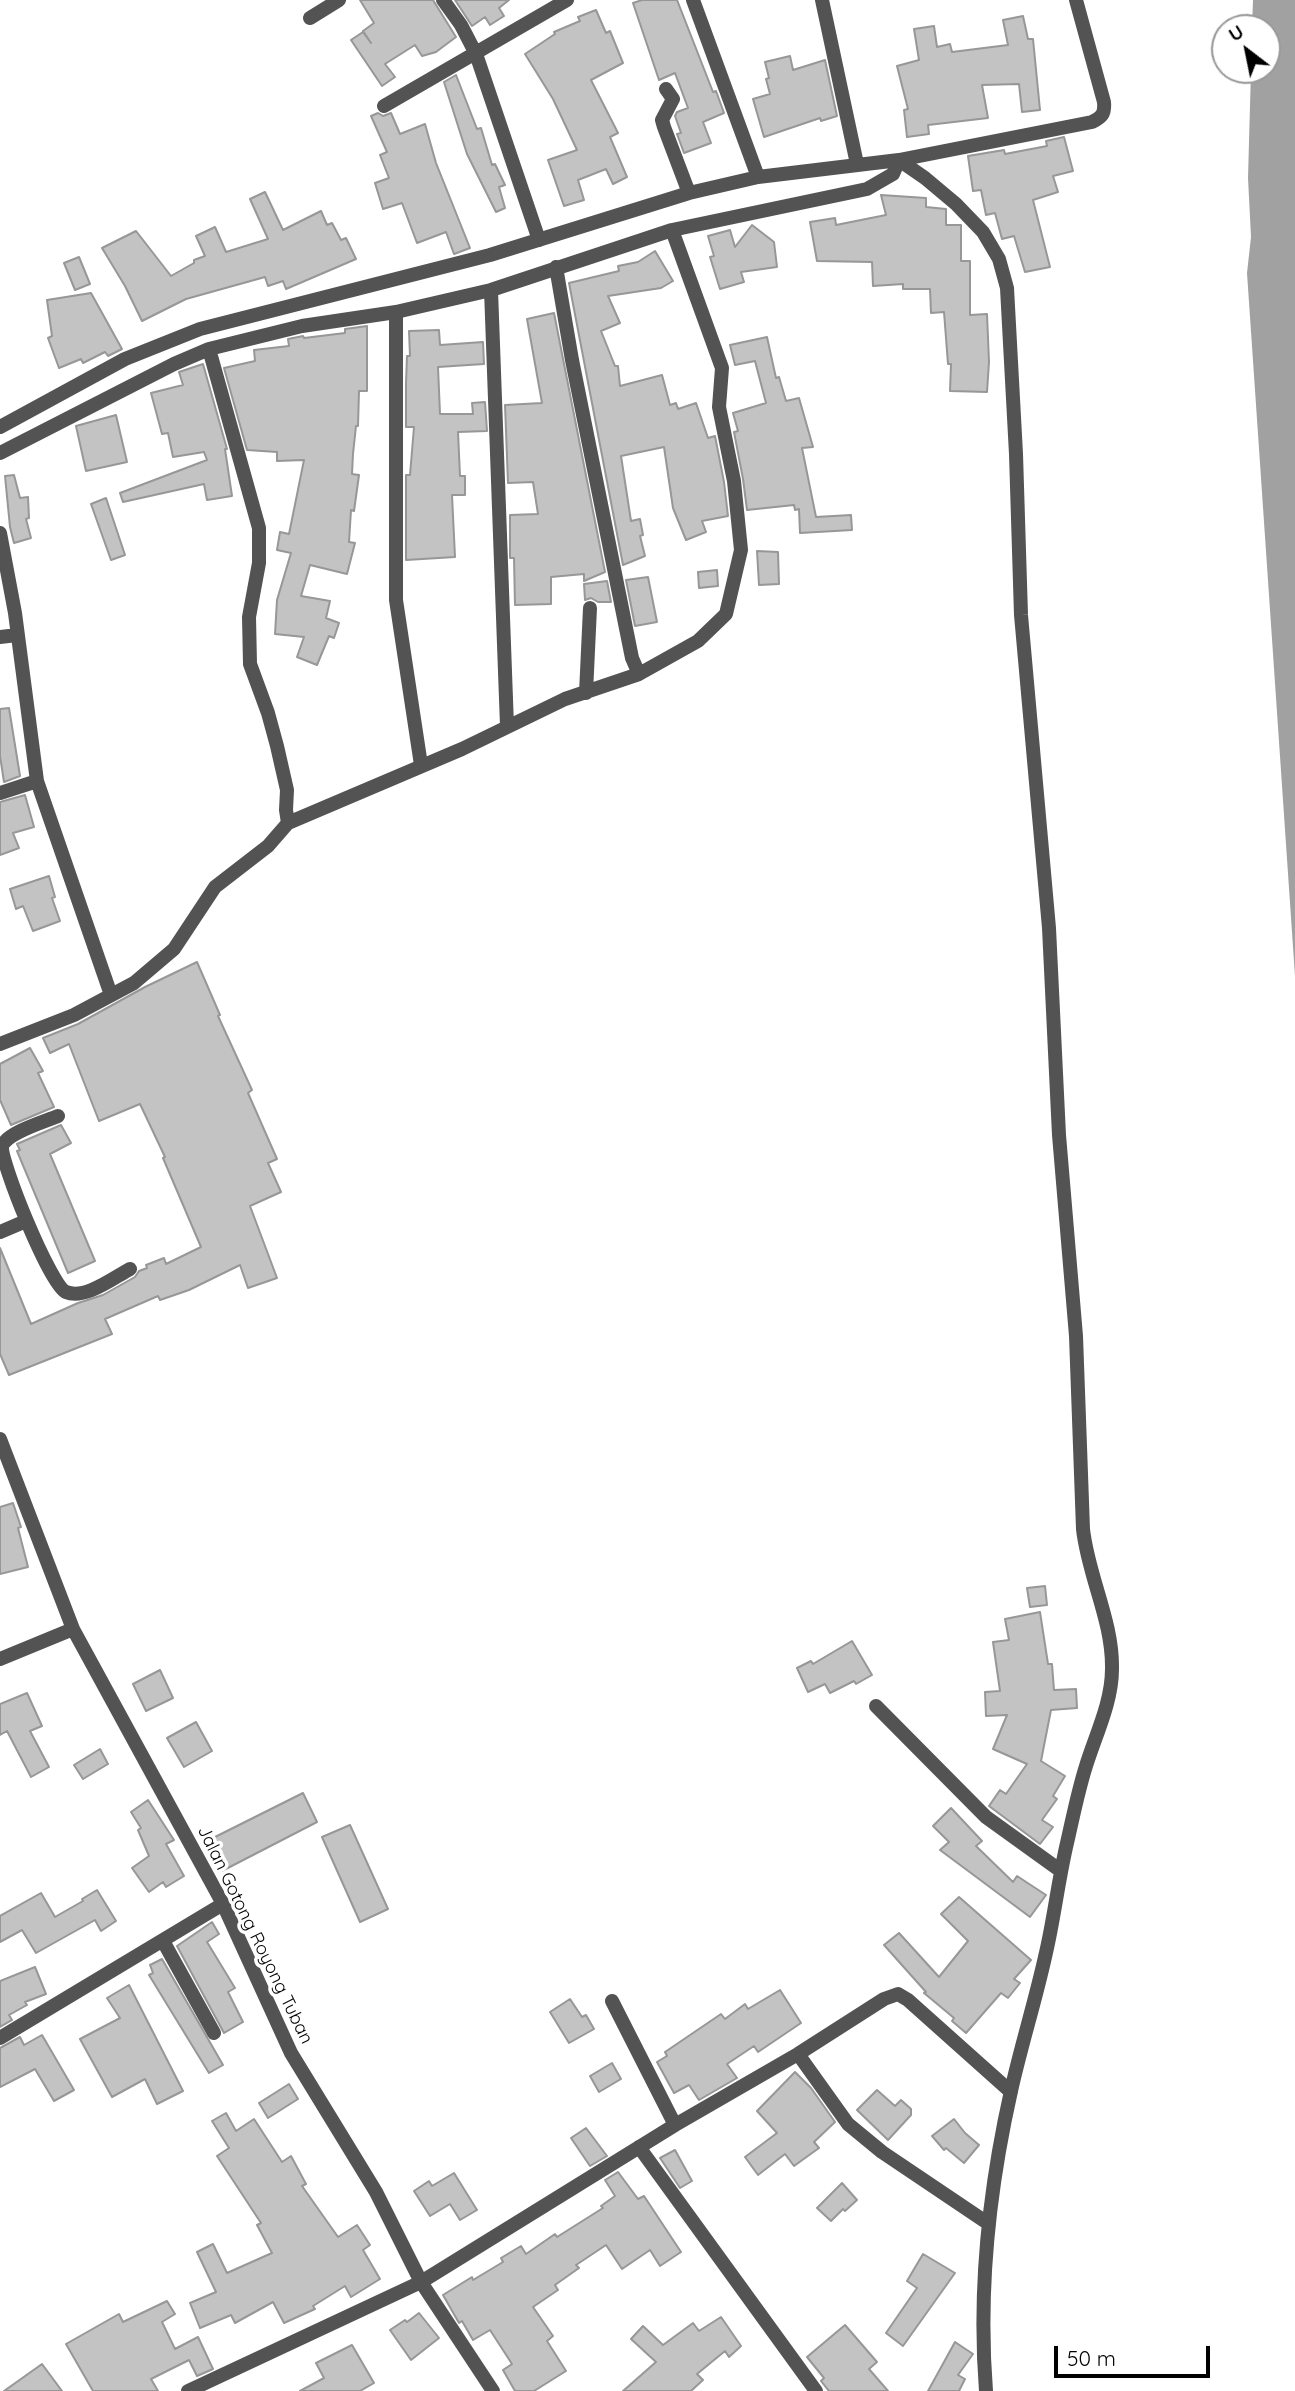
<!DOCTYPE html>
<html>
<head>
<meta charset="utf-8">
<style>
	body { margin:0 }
	#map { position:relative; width:1295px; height:2391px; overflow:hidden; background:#fff; font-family:Quicksand,sans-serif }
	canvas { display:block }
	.north { position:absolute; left:1211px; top:14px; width:70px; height:70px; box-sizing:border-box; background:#fff; border:2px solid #999; border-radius:50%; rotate:328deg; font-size:19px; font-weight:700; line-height:28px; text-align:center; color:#000 }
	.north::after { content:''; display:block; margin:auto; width:24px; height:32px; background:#000; clip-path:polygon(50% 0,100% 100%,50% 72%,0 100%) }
	.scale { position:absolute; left:1054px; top:2346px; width:156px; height:32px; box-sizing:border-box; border:4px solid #000; border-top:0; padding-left:9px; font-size:21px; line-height:24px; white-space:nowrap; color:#000; -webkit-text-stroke:5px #fff; paint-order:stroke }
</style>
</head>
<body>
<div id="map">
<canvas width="1295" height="2391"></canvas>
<div class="north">U</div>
<div class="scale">50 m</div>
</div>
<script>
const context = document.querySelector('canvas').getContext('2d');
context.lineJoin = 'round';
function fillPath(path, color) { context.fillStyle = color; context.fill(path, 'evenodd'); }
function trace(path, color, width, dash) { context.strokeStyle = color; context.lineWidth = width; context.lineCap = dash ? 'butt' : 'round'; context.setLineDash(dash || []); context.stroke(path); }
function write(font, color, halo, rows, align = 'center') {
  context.font = font + ' Quicksand,sans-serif'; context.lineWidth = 7; context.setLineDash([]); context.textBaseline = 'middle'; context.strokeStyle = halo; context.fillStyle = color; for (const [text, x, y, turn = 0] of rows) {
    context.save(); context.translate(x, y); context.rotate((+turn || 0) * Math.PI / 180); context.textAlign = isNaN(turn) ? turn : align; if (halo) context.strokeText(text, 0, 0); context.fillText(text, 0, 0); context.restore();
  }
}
fillPath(new Path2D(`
	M 1253,0 L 1295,0 L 1295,976 L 1247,273 L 1251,237 L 1248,178 L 1251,70 L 1267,70 L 1267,28 L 1252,28 Z`), '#a1a1a1');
const building = new Path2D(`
	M 360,0 L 433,0 L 456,37 L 436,52 L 422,56 L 415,45 L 385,64 L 395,77 L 382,86 L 351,40 L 363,32 L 371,43 L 363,31 L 374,23 Z
	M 455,0 L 509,0 L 499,8 L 504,16 L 490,25 L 485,17 L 472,26 Z
	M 642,0 L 677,0 L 713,92 L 716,91 L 724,113 L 703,122 L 711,143 L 684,153 L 677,134 L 681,133 L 675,116 L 677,112 L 688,108 L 675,73 L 659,80 L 633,3 Z
	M 596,10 L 606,33 L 610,31 L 623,63 L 591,80 L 618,133 L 610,137 L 627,177 L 613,184 L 606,169 L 578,180 L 584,200 L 564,206 L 548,160 L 577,150 L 553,99 L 525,54 L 555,34 L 554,32 L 580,21 L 578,17 Z
	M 1023,16 L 1028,39 L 1033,39 L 1040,110 L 1022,112 L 1019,84 L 982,85 L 988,118 L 928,125 L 929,134 L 907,137 L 904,110 L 908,109 L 897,66 L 919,60 L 914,29 L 934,26 L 937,47 L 950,44 L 952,52 L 1008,45 L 1003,20 Z
	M 790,56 L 793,70 L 825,60 L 837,116 L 821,121 L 820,118 L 764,137 L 753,99 L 770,94 L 766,79 L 769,78 L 765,62 Z
	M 456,75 L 477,129 L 481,128 L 492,165 L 495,164 L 505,185 L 499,187 L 505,208 L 496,212 L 467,154 L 444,82 Z
	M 378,113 L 383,116 L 391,113 L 400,134 L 425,124 L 436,163 L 470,248 L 454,254 L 446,232 L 417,243 L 402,203 L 383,209 L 375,183 L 389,178 L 380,155 L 387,152 L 371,116 Z
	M 1064,137 L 1073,171 L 1053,176 L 1058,192 L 1033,200 L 1050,267 L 1025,272 L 1014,236 L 1002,239 L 995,213 L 986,215 L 981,190 L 973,191 L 968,156 L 1004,150 L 1005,154 L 1047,146 L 1046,141 Z
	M 265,192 L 283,230 L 321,211 L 327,225 L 332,223 L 341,240 L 346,238 L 356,259 L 286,289 L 283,281 L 268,286 L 265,277 L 186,299 L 142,321 L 125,286 L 102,248 L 136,231 L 171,276 L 194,263 L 194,260 L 205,256 L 196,236 L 215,227 L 226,252 L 268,239 L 250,199 Z
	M 881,195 L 926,198 L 926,207 L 946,209 L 946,225 L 961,225 L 961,261 L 970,261 L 970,315 L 987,314 L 989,362 L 987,392 L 950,391 L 951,364 L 948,364 L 944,312 L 931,313 L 930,289 L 903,289 L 903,284 L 873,286 L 872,262 L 817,261 L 810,222 L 835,218 L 836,225 L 886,215 Z
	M 752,225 L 774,242 L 777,267 L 741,272 L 744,282 L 720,289 L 710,257 L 714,256 L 708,236 L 730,230 L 735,247 Z
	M 655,251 L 673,281 L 661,288 L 608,296 L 620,323 L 601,331 L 615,366 L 618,366 L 620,386 L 662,375 L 670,405 L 676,403 L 678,409 L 696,403 L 708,438 L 715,436 L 724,482 L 728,516 L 702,521 L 706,532 L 686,540 L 673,508 L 664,447 L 621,456 L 631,521 L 640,519 L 643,535 L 640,536 L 645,556 L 623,565 L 569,283 L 619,271 L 618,266 L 638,262 Z
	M 79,257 L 90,284 L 75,290 L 64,263 Z
	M 91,293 L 122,349 L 108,356 L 105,352 L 83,363 L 81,359 L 59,368 L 48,338 L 52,336 L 47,300 Z
	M 554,313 L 605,572 L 584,581 L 584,574 L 551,577 L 551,604 L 515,605 L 514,558 L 510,558 L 510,515 L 538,514 L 533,482 L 508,483 L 505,405 L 542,403 L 527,319 Z
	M 367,326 L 367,391 L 359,391 L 358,426 L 356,426 L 353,454 L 352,474 L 359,475 L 354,511 L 351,510 L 349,542 L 355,543 L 347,574 L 310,565 L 301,596 L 330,601 L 326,618 L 339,623 L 334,638 L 329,636 L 317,665 L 297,657 L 304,637 L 275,634 L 277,600 L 291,553 L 277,550 L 280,532 L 289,534 L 304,460 L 277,461 L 277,452 L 247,450 L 224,368 L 255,361 L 254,350 L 289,346 L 288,339 L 303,336 L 304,338 L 345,333 L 345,329 Z
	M 439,330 L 440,345 L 483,342 L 484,364 L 438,367 L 440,414 L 473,414 L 472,403 L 485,402 L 487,431 L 458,432 L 460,476 L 465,476 L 465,495 L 452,495 L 455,557 L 406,560 L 406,475 L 410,475 L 414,427 L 406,427 L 406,383 L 407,356 L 410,356 L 409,331 Z
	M 767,337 L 776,378 L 779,377 L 786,401 L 799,398 L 813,447 L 802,448 L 816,517 L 851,515 L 852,530 L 800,533 L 799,509 L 795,510 L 794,505 L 747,510 L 743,479 L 734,432 L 738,431 L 733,413 L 766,403 L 755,361 L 735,365 L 730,345 Z
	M 203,364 L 227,449 L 225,449 L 232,496 L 207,500 L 204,484 L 123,502 L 120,493 L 207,460 L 204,452 L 173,457 L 168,433 L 162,434 L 151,393 L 183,385 L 179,372 Z
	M 116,415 L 127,462 L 86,471 L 76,426 Z
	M 14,475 L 20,498 L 28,497 L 29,518 L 26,519 L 31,538 L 14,543 L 10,527 L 5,476 Z
	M 106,498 L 125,555 L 111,560 L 91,504 Z
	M 757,551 L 778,552 L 779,584 L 759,585 Z
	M 717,570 L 718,586 L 699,588 L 698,572 Z
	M 648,577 L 657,622 L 635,626 L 626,580 Z
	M 607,581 L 611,602 L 598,602 L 591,598 L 585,600 L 584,584 Z
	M 9,708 L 20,776 L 4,782 L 0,756 L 0,709 Z
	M 25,795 L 34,827 L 13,833 L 19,848 L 0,855 L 0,802 Z
	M 49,876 L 55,897 L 52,898 L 60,921 L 33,931 L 23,906 L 16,909 L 10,889 Z
	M 197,962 L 220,1015 L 218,1016 L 252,1090 L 248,1093 L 277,1159 L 268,1163 L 281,1192 L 250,1206 L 277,1278 L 248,1288 L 240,1265 L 189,1290 L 160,1300 L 158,1296 L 105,1319 L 112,1334 L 9,1375 L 0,1354 L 0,1248 L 31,1324 L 78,1303 L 103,1295 L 135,1277 L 139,1271 L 147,1268 L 146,1265 L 164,1258 L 166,1264 L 201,1247 L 163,1158 L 165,1157 L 140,1104 L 99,1121 L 69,1044 L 50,1053 L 43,1038 L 78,1024 L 145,987 Z
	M 30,1048 L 43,1071 L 38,1073 L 54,1107 L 11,1125 L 0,1100 L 0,1064 Z
	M 61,1125 L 71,1143 L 50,1154 L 95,1261 L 68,1273 L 17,1151 L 20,1150 L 17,1144 Z
	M 13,1503 L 21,1527 L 18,1528 L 28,1567 L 0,1574 L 0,1507 Z
	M 1045,1586 L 1047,1605 L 1030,1607 L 1027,1588 Z
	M 1040,1612 L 1048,1664 L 1052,1664 L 1054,1690 L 1076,1689 L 1077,1708 L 1051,1710 L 1041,1761 L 1065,1776 L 1053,1796 L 1057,1799 L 1042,1820 L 1053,1827 L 1040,1844 L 989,1806 L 1000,1790 L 1006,1794 L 1027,1764 L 993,1749 L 1007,1715 L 986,1716 L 985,1692 L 1000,1691 L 993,1642 L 1009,1640 L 1005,1619 Z
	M 852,1641 L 872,1675 L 856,1684 L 854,1681 L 830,1693 L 825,1684 L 808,1692 L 797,1668 L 811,1661 L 813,1664 Z
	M 160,1670 L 173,1698 L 146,1711 L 133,1684 Z
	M 27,1693 L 42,1726 L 30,1731 L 49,1767 L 31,1777 L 7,1731 L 0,1735 L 0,1704 Z
	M 196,1722 L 212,1751 L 184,1767 L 167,1738 Z
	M 100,1749 L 108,1764 L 83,1779 L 74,1765 Z
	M 303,1793 L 317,1822 L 222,1871 L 207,1841 Z
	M 148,1800 L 174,1840 L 166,1844 L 184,1876 L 166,1887 L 163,1882 L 149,1892 L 132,1868 L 149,1856 L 138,1830 L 141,1828 L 131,1812 Z
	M 951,1808 L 982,1841 L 976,1846 L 1013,1882 L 1017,1876 L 1046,1895 L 1030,1917 L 940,1850 L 949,1842 L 933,1826 Z
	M 350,1825 L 388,1909 L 360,1922 L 322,1837 Z
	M 97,1890 L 116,1921 L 101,1931 L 95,1920 L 36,1953 L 22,1930 L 0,1942 L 0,1916 L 41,1893 L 55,1917 L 83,1901 L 82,1899 Z
	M 959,1897 L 1031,1960 L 1014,1979 L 1020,1983 L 1008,1998 L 1001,1993 L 966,2033 L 952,2021 L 954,2018 L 924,1993 L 926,1992 L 884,1945 L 899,1933 L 939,1977 L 968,1941 L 941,1914 Z
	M 212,1922 L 219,1934 L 207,1942 L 235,1988 L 228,1992 L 243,2022 L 224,2033 L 177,1946 Z
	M 162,1959 L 223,2065 L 209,2073 L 149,1975 L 153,1973 L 150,1965 Z
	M 35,1967 L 46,1994 L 25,2002 L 27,2005 L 9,2015 L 12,2020 L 0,2027 L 0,1981 Z
	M 129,1985 L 183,2091 L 157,2104 L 145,2079 L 112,2097 L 80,2039 L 120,2018 L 107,1998 Z
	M 780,1990 L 801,2023 L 758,2052 L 754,2046 L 727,2064 L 737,2078 L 699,2100 L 689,2085 L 674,2093 L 657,2062 L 667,2056 L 665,2052 L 721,2014 L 725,2019 L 745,2004 L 748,2009 Z
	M 570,1999 L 582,2017 L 586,2015 L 594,2029 L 569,2043 L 550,2012 Z
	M 42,2035 L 74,2090 L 54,2101 L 35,2069 L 0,2087 L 0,2048 L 20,2037 L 24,2045 Z
	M 612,2063 L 621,2079 L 599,2092 L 590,2076 Z
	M 795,2072 L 811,2088 L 835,2122 L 814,2142 L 819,2148 L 794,2166 L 785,2154 L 758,2175 L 745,2157 L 777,2133 L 757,2111 Z
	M 289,2084 L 298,2099 L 268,2118 L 259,2103 Z
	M 877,2090 L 895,2106 L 901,2100 L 911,2109 L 911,2115 L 888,2140 L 857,2110 Z
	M 226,2113 L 236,2131 L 254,2119 L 282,2162 L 291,2156 L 306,2184 L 302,2186 L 338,2237 L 357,2225 L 370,2245 L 363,2250 L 380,2279 L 351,2297 L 345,2286 L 313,2306 L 315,2309 L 284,2323 L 273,2302 L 235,2323 L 231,2315 L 200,2328 L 190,2303 L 216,2292 L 197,2252 L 213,2244 L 227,2273 L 272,2253 L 257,2225 L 261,2223 L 217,2156 L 229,2148 L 212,2121 Z
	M 954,2119 L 965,2133 L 979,2145 L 964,2163 L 946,2148 L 944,2150 L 932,2136 Z
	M 586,2128 L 607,2156 L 590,2166 L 571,2138 Z
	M 675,2150 L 692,2181 L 680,2188 L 660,2158 Z
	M 618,2172 L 638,2199 L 644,2196 L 681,2252 L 660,2266 L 650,2250 L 622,2269 L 606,2245 L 576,2265 L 579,2268 L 555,2285 L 558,2290 L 533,2307 L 553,2336 L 547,2341 L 566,2371 L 534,2391 L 515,2391 L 503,2370 L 512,2364 L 490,2330 L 473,2340 L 462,2321 L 459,2323 L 443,2295 L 472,2277 L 473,2280 L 503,2262 L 501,2258 L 521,2246 L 526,2254 L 555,2234 L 557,2237 L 603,2208 L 601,2206 L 615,2196 L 605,2180 Z
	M 454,2173 L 477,2210 L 460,2220 L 450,2204 L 430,2216 L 414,2191 L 429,2181 L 432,2186 Z
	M 842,2183 L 857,2200 L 845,2211 L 843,2209 L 831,2221 L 817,2208 Z
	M 923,2254 L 955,2273 L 903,2346 L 886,2333 L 917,2288 L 907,2281 Z
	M 167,2301 L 175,2314 L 162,2322 L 175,2349 L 198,2337 L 213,2369 L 197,2376 L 189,2360 L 151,2379 L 158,2391 L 93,2391 L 66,2344 L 119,2314 L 123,2322 Z
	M 419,2313 L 439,2338 L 411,2360 L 390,2330 L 405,2320 L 407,2322 Z
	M 721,2317 L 741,2346 L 729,2357 L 725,2351 L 697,2374 L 703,2380 L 691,2391 L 623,2391 L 656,2362 L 631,2339 L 643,2326 L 663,2345 L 693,2323 L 699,2331 Z
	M 845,2325 L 877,2362 L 869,2369 L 888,2391 L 829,2391 L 821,2381 L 824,2378 L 807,2357 Z
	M 955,2342 L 973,2354 L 958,2375 L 965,2379 L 959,2391 L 928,2391 Z
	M 352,2345 L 374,2383 L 360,2391 L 300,2391 L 324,2378 L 316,2363 Z
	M 42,2364 L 62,2391 L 4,2391 Z`);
fillPath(building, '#c3c3c3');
trace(building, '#979797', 2);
trace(new Path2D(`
	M 443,0 L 461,25 L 476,54 L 539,240
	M 693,0 L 758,177
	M 822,0 L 857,164
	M 310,18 L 339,0
	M 666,89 L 673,99 L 662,120 L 664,127 L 689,193
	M 384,106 L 567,0
	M 491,290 L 507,726
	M 396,312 L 396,600 L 421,765
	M 0,427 L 125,359 L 200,329 L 490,255 L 689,193 L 758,177 L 899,160 L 925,178 L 956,204 L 983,232 L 999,259 L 1007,288 L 1016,454 L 1021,615 L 1049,928 L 1059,1135 L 1076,1336 L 1083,1529 C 1088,1576 1113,1621 1112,1669 C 1112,1702 1096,1734 1086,1766 C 1078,1791 1073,1817 1067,1843 C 1058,1881 1054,1920 1045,1957 C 1035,2002 1021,2046 1011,2091 C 989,2189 978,2290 986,2391
	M 0,453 L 174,364 L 209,349 L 302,326 L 396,312 L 491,290 L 672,230 L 867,189 L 893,174 L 899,160 L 1092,122 C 1102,117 1105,114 1104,102 L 1076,0
	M 0,533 L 15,613 L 37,781 L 0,793
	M 0,637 L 17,635
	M 639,674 L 698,641 L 726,614 L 741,550 L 734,481 L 719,407 L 722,368 L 672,230
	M 586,693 L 590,608
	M 37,781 L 111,995
	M 288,823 L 462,749 L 565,699 L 639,674 L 632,658 L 572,360 L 556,267
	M 0,1044 L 74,1015 L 134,983 L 174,949 L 215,887 L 268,846 L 288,823 L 286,810 L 287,790 L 277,746 L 268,713 L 250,664 L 249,617 L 259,563 L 259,528 L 209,349
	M 58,1116 C 44,1122 8,1132 2,1146 C 0,1161 50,1285 66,1292 C 85,1300 113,1278 130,1269
	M 0,1232 L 26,1221
	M 0,1439 L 73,1629 L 223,1904 L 291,2053 L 376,2192 L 421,2282 L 493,2391
	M 0,1659 L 73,1629
	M 876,1706 L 986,1817 L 1061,1871
	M 163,1941 L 214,2033
	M 612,2001 L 675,2125
	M 0,2038 L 223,1904
	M 798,2054 L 848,2124 L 882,2152 L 989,2224
	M 639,2147 L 816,2391
	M 188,2391 L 421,2282 L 675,2125 L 798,2054 L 884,1999 L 898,1994 L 908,2000 L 1011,2092`), '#535353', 14);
write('18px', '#000', '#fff', [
	["Jalan Gotong Royong Tuban",255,1935,64]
]);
</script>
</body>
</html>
